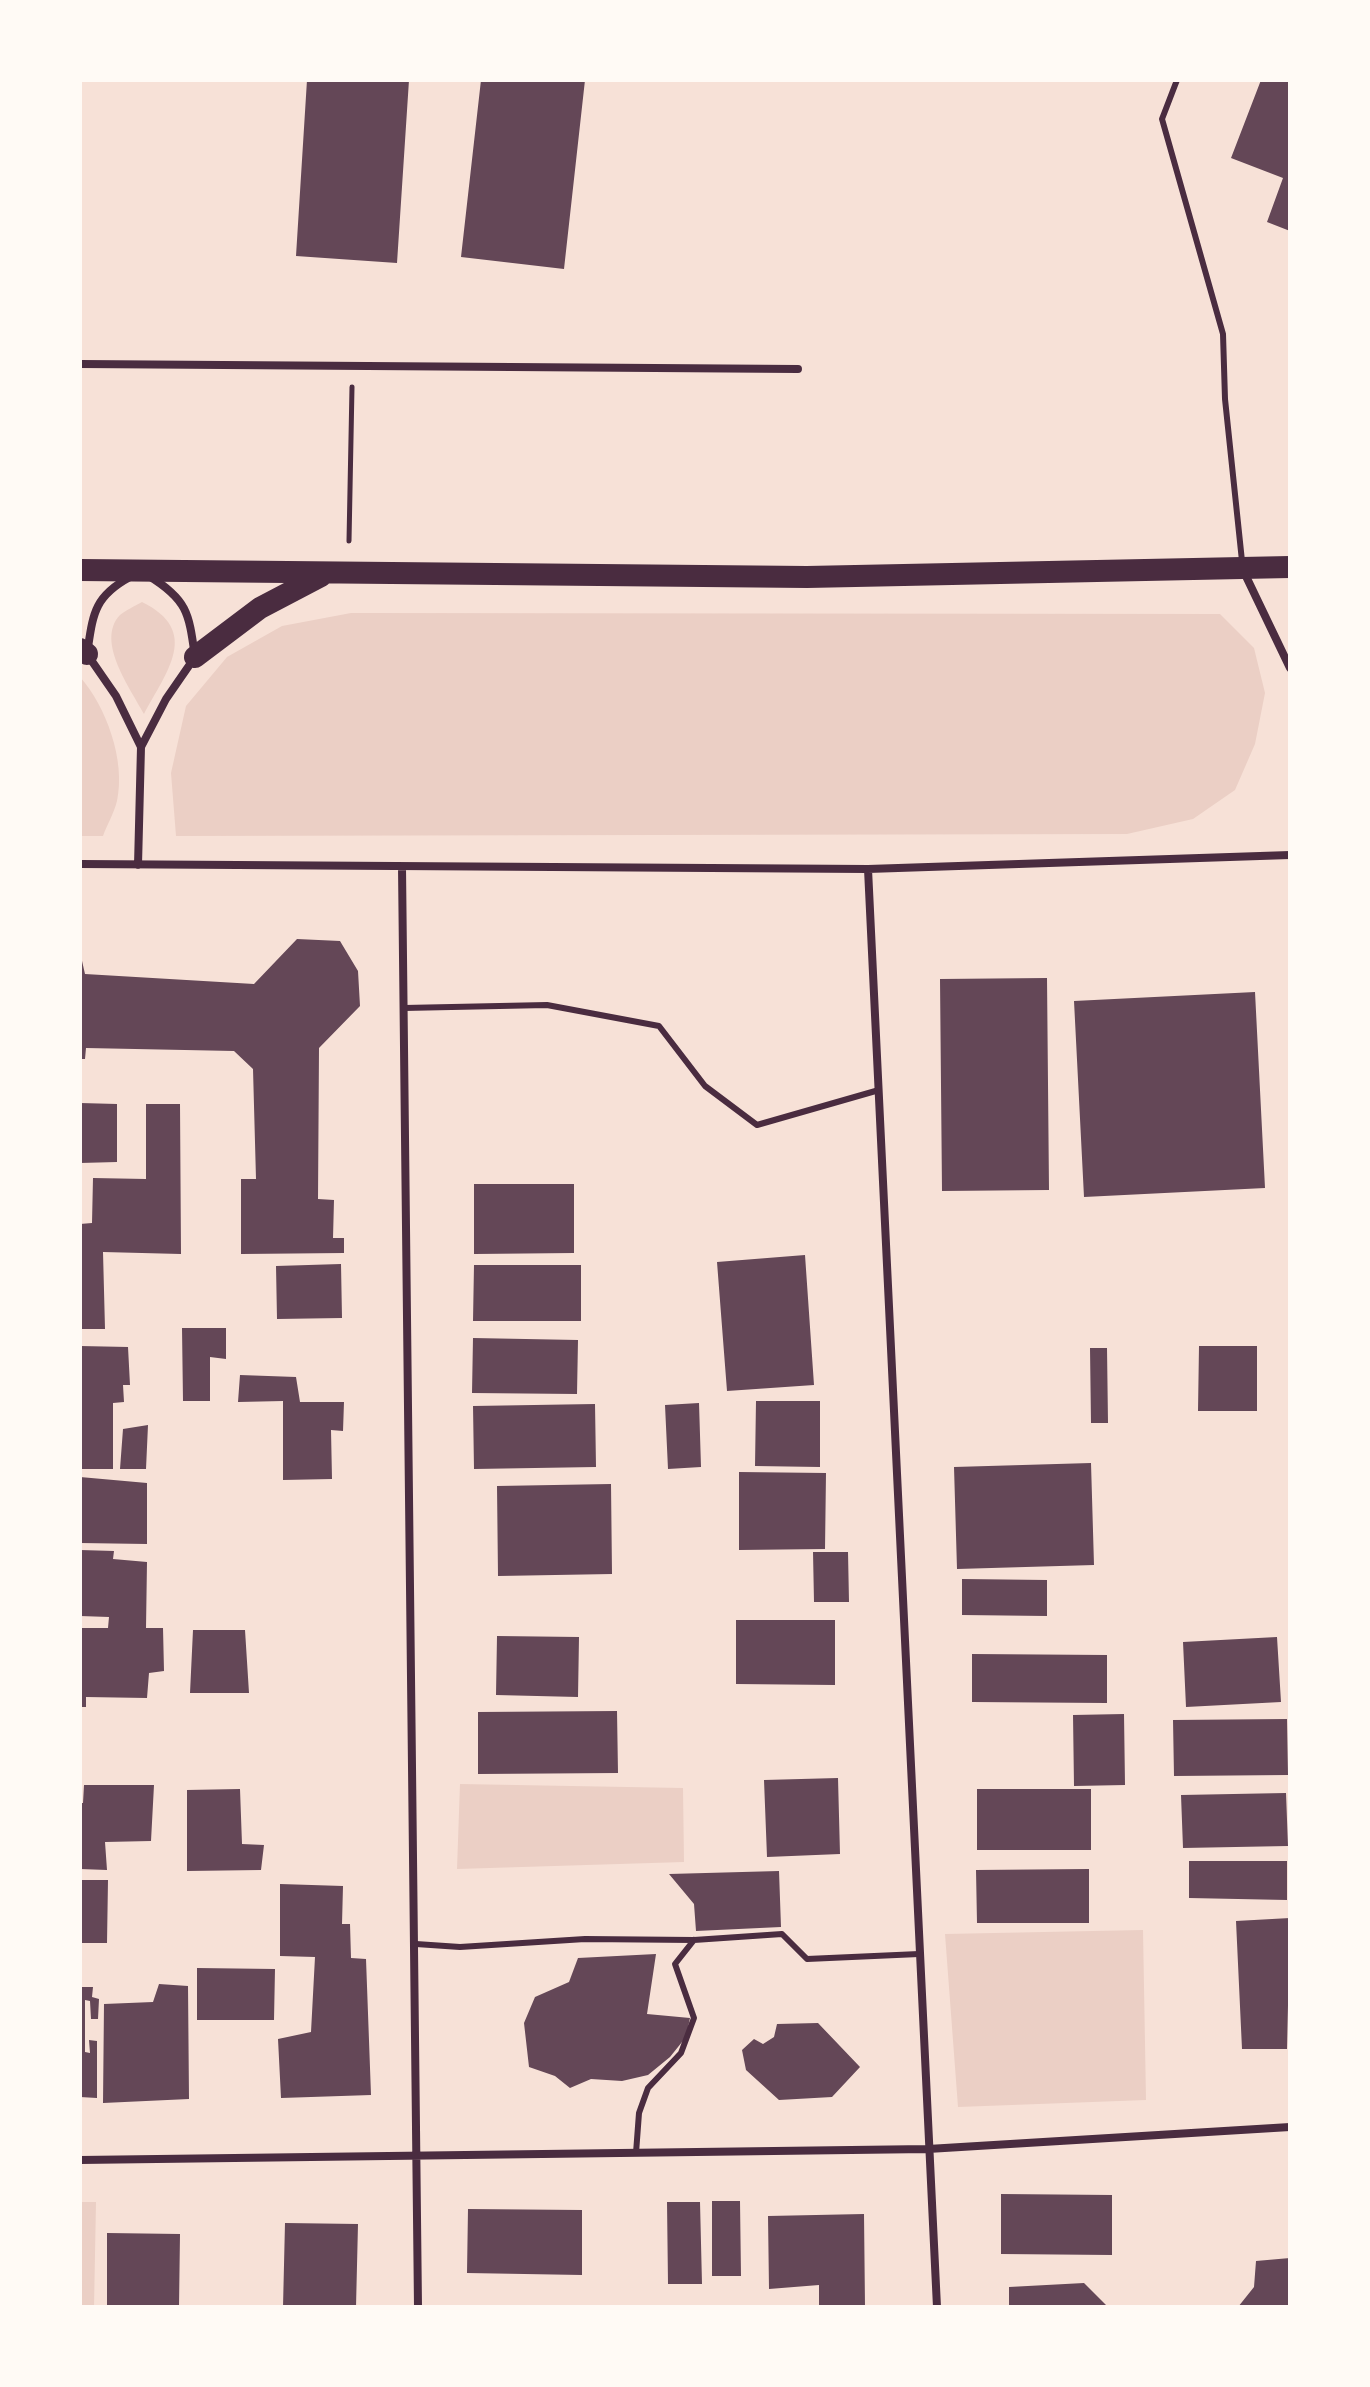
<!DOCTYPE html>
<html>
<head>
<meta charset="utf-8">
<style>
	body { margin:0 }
	#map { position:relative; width:1370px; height:2387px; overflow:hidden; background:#f7e1d7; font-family:"Golos Text",sans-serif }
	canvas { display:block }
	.frame { position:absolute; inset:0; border:82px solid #fffaf5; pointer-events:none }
</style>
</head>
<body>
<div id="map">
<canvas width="1370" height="2387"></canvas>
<div class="frame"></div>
</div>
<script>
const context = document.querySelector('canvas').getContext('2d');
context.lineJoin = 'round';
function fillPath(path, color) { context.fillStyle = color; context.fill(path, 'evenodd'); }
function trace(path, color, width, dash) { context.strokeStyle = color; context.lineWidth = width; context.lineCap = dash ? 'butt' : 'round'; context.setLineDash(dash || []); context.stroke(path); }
fillPath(new Path2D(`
	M 142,602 C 201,631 167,671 144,714 C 131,689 95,641 120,615 C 126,610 135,606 142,602 Z
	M 351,613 L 1220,614 L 1254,648 L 1265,693 L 1255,744 L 1235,790 L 1193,819 L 1127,834 L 176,836 L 171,773 L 186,706 L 227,657 L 282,626 Z
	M 80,677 C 106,706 126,761 117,801 C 114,813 107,825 103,836 L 80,836 Z
	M 460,1784 L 683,1788 L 684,1862 L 457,1869 Z
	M 1143,1930 L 1146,2100 L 958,2107 L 945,1934 Z
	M 80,2202 L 96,2202 L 94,2307 L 80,2307 Z`), '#ebcfc5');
fillPath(new Path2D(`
	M 307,80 L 409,80 L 397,263 L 296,256 Z
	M 481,80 L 585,80 L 564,269 L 461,257 Z
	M 1261,80 L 1290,80 L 1290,231 L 1267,222 L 1283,178 L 1231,158 Z
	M 297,939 L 340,941 L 358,971 L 360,1006 L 319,1048 L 318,1199 L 334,1200 L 333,1238 L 344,1238 L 344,1253 L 241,1254 L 241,1179 L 256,1179 L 253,1069 L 234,1051 L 86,1048 L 85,1059 L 80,1059 L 80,952 L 85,974 L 254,984 Z
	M 1047,978 L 1049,1190 L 942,1191 L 940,979 Z
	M 1255,992 L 1265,1188 L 1084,1197 L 1074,1001 Z
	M 80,1103 L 117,1104 L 117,1162 L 80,1163 Z
	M 146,1104 L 180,1104 L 181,1254 L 103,1252 L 105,1329 L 80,1329 L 80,1224 L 92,1223 L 93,1178 L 146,1179 Z
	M 474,1184 L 574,1184 L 574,1253 L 474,1254 Z
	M 805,1255 L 814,1385 L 727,1391 L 717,1262 Z
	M 341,1264 L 342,1318 L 277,1319 L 276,1266 Z
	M 474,1265 L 581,1265 L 581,1321 L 473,1321 Z
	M 182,1328 L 226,1328 L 226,1359 L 210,1357 L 210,1401 L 183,1401 Z
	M 473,1338 L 578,1340 L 577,1394 L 472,1393 Z
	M 80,1346 L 128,1347 L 130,1385 L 123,1385 L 124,1402 L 113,1403 L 113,1469 L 80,1469 Z
	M 1199,1346 L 1257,1346 L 1257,1411 L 1198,1411 Z
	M 1090,1348 L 1107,1348 L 1108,1423 L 1091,1423 Z
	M 240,1375 L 296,1377 L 300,1402 L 344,1402 L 343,1431 L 331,1430 L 332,1479 L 283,1480 L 283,1401 L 238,1402 Z
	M 756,1401 L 820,1401 L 820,1467 L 755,1466 Z
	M 699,1403 L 701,1467 L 668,1469 L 665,1405 Z
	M 595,1404 L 596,1467 L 474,1469 L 473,1406 Z
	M 148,1425 L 146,1469 L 120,1469 L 123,1429 Z
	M 1091,1463 L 1094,1565 L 957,1569 L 954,1467 Z
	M 739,1472 L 826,1473 L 825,1549 L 739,1550 Z
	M 80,1477 L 147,1483 L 147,1544 L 80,1543 Z
	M 611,1484 L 612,1574 L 498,1576 L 497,1486 Z
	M 80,1550 L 114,1551 L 113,1559 L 147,1562 L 146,1628 L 163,1628 L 164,1671 L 149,1673 L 147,1698 L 86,1697 L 86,1707 L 80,1707 L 80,1628 L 108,1628 L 109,1617 L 80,1616 Z
	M 813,1552 L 848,1552 L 849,1602 L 814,1602 Z
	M 962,1579 L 1047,1580 L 1047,1616 L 962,1615 Z
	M 736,1620 L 835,1620 L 835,1685 L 736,1684 Z
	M 193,1630 L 245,1630 L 249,1693 L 190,1693 Z
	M 497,1636 L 579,1637 L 578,1697 L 496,1695 Z
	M 1277,1637 L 1281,1702 L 1186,1707 L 1183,1642 Z
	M 972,1654 L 1107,1655 L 1107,1703 L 972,1702 Z
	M 617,1711 L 618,1773 L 478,1774 L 478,1712 Z
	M 1124,1714 L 1125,1785 L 1074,1786 L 1073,1715 Z
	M 1287,1719 L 1288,1775 L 1174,1776 L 1173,1720 Z
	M 838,1778 L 840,1854 L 767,1857 L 764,1780 Z
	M 84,1785 L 154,1785 L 151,1841 L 105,1842 L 107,1870 L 80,1869 L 80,1803 L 83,1803 Z
	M 240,1789 L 242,1844 L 264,1845 L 261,1870 L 187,1871 L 187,1790 Z
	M 977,1789 L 1091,1789 L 1091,1850 L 977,1850 Z
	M 1286,1793 L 1288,1846 L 1183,1848 L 1181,1795 Z
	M 1189,1861 L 1287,1861 L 1287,1900 L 1189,1898 Z
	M 1089,1869 L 1089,1923 L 977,1923 L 976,1870 Z
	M 779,1871 L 781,1927 L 696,1931 L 694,1904 L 669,1874 Z
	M 80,1880 L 108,1880 L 107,1943 L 80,1943 Z
	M 280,1884 L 343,1886 L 342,1924 L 350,1924 L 351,1958 L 366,1959 L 371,2095 L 281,2098 L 278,2039 L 311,2032 L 315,1957 L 280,1956 Z
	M 1290,1918 L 1287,2049 L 1242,2049 L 1236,1921 Z
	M 656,1954 L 647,2014 L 690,2018 L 686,2037 L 670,2057 L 648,2075 L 622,2081 L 591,2079 L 570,2088 L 555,2076 L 529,2067 L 524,2023 L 535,1997 L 569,1982 L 578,1958 Z
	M 197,1968 L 275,1969 L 274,2020 L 197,2020 Z
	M 159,1984 L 188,1986 L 189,2099 L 103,2103 L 104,2004 L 153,2002 Z
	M 80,1987 L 93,1987 L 92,1997 L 99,1999 L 98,2019 L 91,2019 L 90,2001 L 85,2000 L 85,2052 L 90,2053 L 89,2040 L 97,2041 L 97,2098 L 80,2097 Z
	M 818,2023 L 860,2067 L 832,2097 L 779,2100 L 746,2070 L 742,2050 L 754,2039 L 763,2044 L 774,2037 L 777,2024 Z
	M 1001,2194 L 1112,2195 L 1112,2255 L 1001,2254 Z
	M 712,2201 L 740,2201 L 741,2276 L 712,2276 Z
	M 667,2202 L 700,2202 L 702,2284 L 668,2284 Z
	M 468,2209 L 582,2210 L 582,2275 L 467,2273 Z
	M 864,2214 L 865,2307 L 819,2307 L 819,2285 L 769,2289 L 768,2216 Z
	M 285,2223 L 358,2224 L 356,2307 L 283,2307 Z
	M 107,2233 L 180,2234 L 179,2307 L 107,2307 Z
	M 1290,2258 L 1290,2307 L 1238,2307 L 1254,2287 L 1256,2261 Z
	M 1084,2283 L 1108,2307 L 1009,2307 L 1009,2287 Z`), '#644757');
trace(new Path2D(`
	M 349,541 L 352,387`), '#4a2c40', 5);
trace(new Path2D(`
	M 1177,80 L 1162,119 L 1223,334 L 1225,399 L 1242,561
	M 404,1008 L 547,1005 L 659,1026 L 705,1086 L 757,1125 L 879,1090
	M 416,1944 L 460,1947 L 585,1939 L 694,1940 L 782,1934 L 807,1959 L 919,1954
	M 636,2153 L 639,2113 L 648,2088 L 681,2053 L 694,2018 L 675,1964 L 694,1940`), '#4a2c40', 6);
trace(new Path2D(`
	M 80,364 L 798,369
	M 1243,570 L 1290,668
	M 130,577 C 93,597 93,615 87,654 L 116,696 L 141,747
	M 80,864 L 868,869 L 1290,855
	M 138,865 L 141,747 L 166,699 L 195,657 C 189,614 188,600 149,576
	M 402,867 L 418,2307
	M 868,869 L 937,2307
	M 80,2160 L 928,2149 L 1290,2127`), '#4a2c40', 8);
trace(new Path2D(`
	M 80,570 L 807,577 L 1290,567
	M 80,649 L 87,654
	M 195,657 L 260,608 L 321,576`), '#4a2c40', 22);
</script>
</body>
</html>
